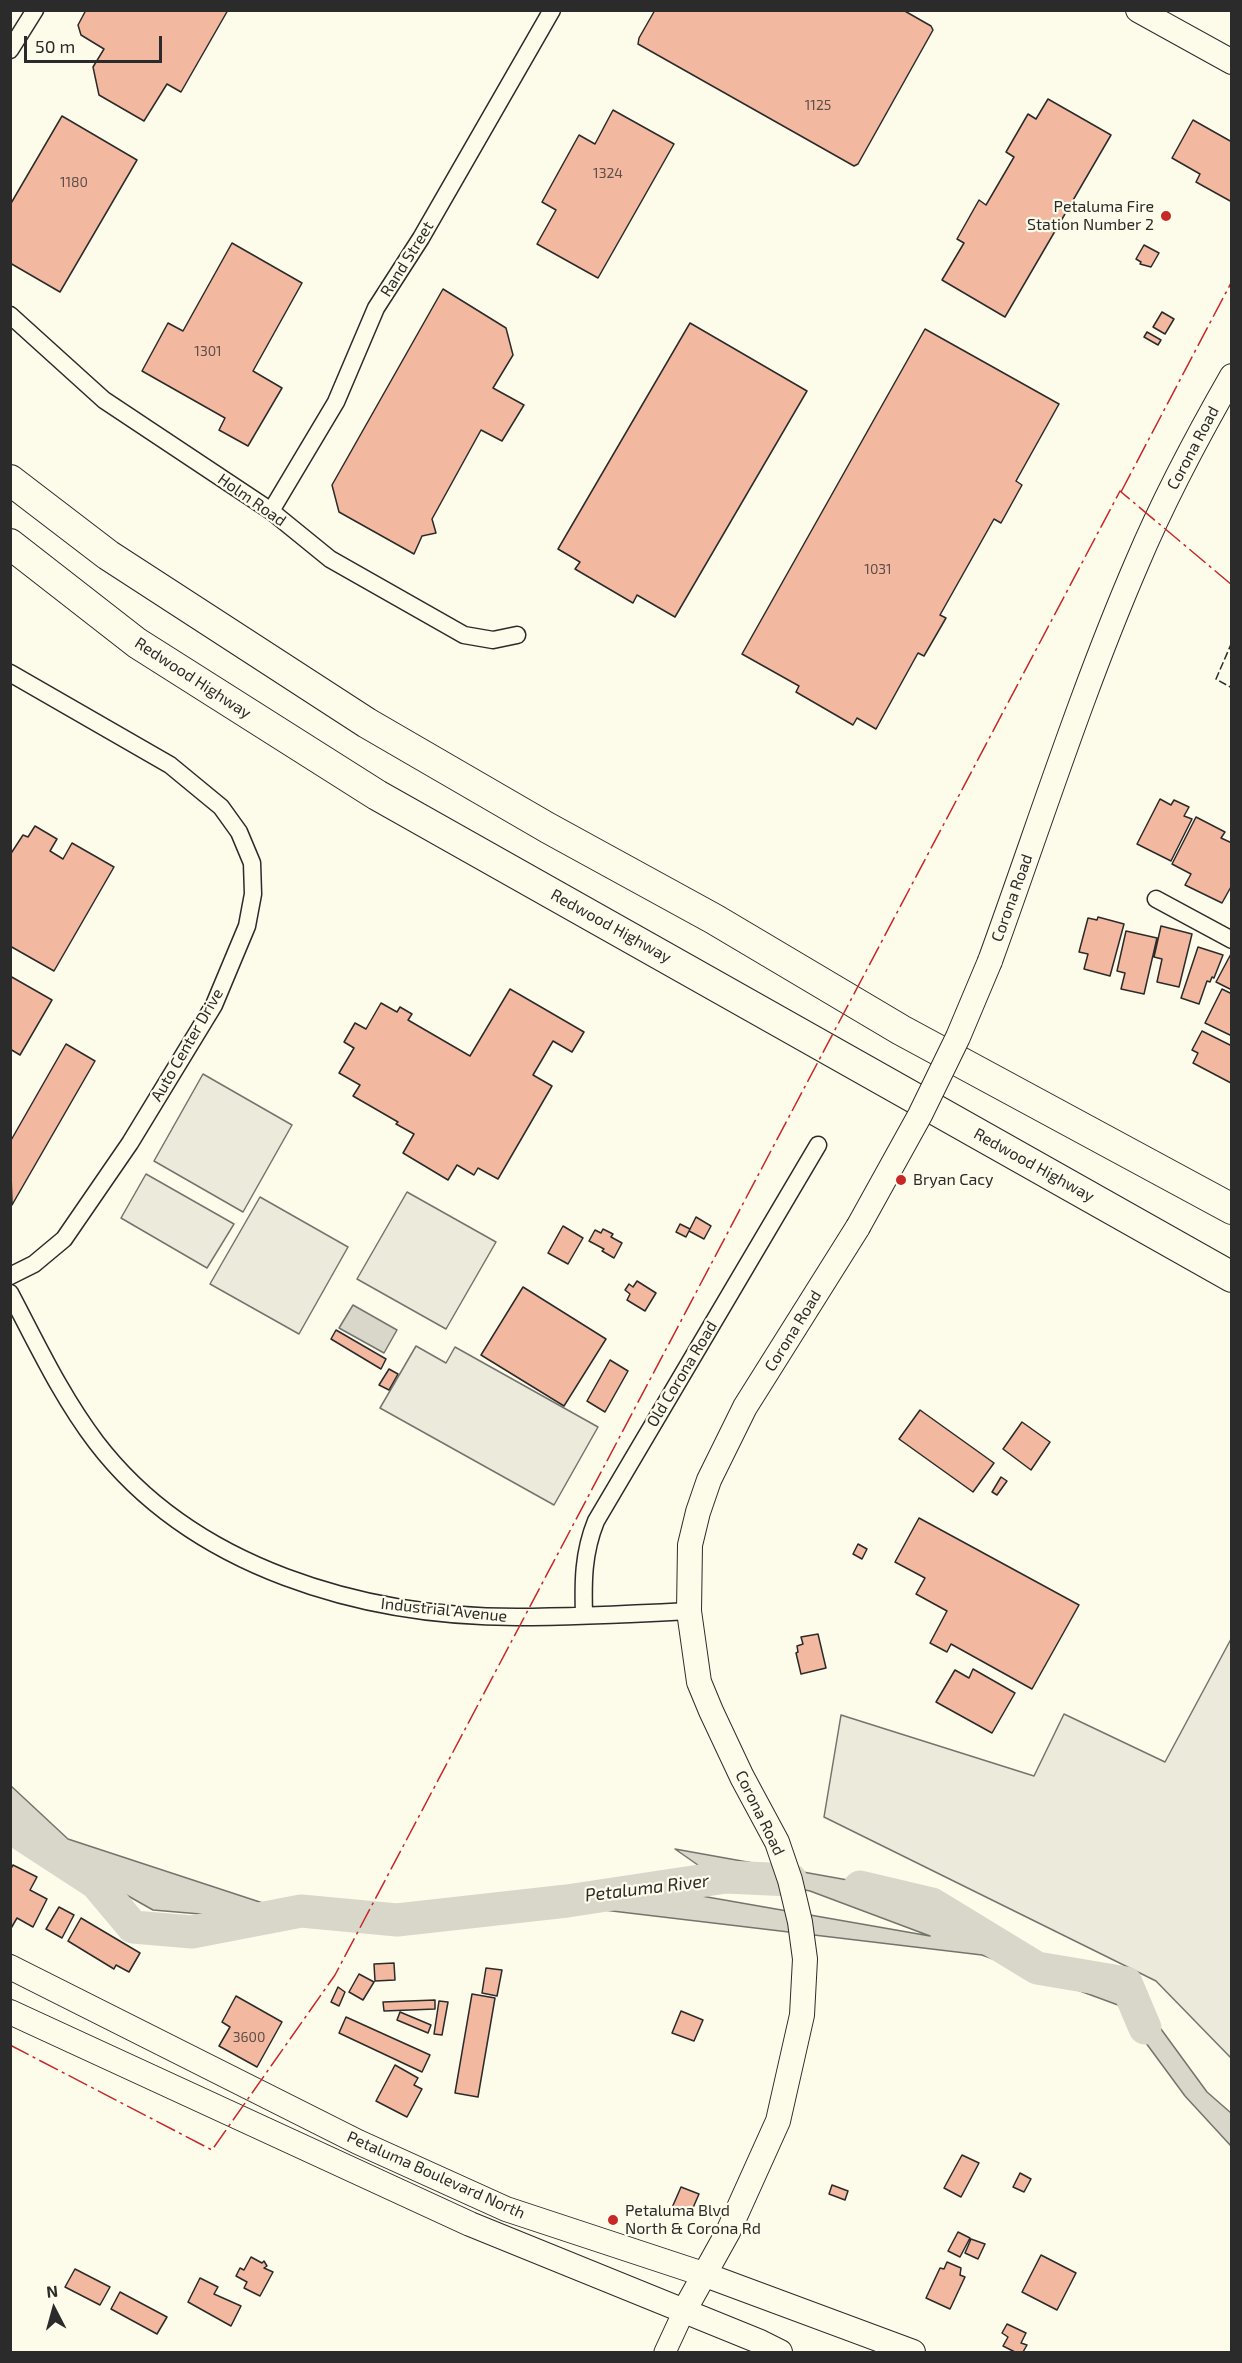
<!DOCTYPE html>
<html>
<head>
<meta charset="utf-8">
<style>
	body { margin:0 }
	#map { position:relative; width:1242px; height:2363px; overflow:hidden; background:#fdfbea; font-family:"Exo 2",sans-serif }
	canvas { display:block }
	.frame { position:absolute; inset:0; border:12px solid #2b2b2b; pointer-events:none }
	.north { position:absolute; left:24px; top:2279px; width:60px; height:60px; -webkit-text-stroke:4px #fdfbea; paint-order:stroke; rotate:354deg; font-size:16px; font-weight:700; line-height:24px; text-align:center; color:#2b2b2b }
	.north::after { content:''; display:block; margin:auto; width:21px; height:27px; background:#2b2b2b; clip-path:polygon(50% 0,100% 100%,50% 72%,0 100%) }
	.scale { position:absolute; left:24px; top:36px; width:138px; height:27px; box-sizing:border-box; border:3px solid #2b2b2b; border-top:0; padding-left:8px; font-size:18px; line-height:21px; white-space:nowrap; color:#2b2b2b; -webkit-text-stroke:4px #fdfbea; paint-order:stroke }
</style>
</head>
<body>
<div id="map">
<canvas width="1242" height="2363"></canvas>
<div class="frame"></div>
<div class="north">N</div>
<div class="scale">50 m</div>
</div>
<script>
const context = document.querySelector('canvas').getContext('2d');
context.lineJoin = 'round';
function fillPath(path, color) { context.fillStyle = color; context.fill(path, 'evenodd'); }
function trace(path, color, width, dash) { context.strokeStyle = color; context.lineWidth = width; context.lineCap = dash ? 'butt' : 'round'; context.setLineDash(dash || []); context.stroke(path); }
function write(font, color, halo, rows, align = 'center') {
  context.font = font + ' "Exo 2",sans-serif'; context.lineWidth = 4.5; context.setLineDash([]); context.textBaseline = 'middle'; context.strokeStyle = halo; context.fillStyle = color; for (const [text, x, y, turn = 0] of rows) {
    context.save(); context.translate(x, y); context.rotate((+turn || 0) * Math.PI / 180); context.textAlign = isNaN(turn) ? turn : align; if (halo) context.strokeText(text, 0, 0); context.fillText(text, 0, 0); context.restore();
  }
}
const green = new Path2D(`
	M 203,1074 L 292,1125 L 243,1212 L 154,1161 Z
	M 146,1174 L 234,1224 L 207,1268 L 121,1218 Z
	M 407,1192 L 496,1242 L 446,1329 L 357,1279 Z
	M 260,1197 L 348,1247 L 299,1334 L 210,1284 Z
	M 1231,1639 L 1231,2058 L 1156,1981 L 824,1817 L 841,1715 L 1034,1776 L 1064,1714 L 1165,1762 Z`);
fillPath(green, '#ecebdb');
trace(green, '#74746e', 1.5);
const parking = new Path2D(`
	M 416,1346 L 446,1363 L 455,1347 L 598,1427 L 554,1505 L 380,1408 Z`);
fillPath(parking, '#eceadb');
trace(parking, '#74746e', 1.5);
const water = new Path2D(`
	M 353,1305 L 397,1330 L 384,1353 L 339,1328 Z
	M 10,1785 L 68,1839 L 278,1908 L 416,1908 L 633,1884 L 930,1936 L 810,1891 L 705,1870 L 675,1849 L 881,1886 L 1002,1948 L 1131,1988 L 1207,2092 L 1231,2113 L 1231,2146 L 1185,2096 L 1118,2005 L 982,1955 L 545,1903 L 318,1924 L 153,1910 L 11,1830 Z`);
fillPath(water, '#d8d7c9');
trace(water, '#74746e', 1.5);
trace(new Path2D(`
	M 10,1827 L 96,1883 L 133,1927 L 192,1932 L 301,1911 L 397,1920 L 567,1901 L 726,1877 L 791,1880
	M 860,1887 L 932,1904 L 1037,1968 L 1126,1983 L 1145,2028`), '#d8d7c9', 33);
const building = new Path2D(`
	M 86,10 L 228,10 L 181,92 L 167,84 L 144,121 L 99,95 L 93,67 L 104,49 L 81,35 L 78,25 Z
	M 655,10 L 903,10 L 931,26 L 933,30 L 858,164 L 854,166 L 638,44 L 639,38 Z
	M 1048,99 L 1111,135 L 1005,317 L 942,280 L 964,243 L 957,239 L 979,200 L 986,205 L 1014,157 L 1006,152 L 1028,114 L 1036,119 Z
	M 613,110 L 674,144 L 598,278 L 537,244 L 556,210 L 542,202 L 579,135 L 595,144 Z
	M 62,116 L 137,160 L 60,292 L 10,263 L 10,205 Z
	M 1193,120 L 1232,142 L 1232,202 L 1196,182 L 1200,174 L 1172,158 Z
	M 232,243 L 302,283 L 253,371 L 282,388 L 248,446 L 219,430 L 225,418 L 142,371 L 168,323 L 183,331 Z
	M 1144,245 L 1159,253 L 1151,267 L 1140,264 L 1141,262 L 1136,259 Z
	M 443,289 L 506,328 L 513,355 L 493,388 L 524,405 L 502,441 L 481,430 L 432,519 L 436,533 L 422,536 L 414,554 L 339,512 L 332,485 Z
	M 1162,312 L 1174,319 L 1165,334 L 1153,327 Z
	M 690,323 L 807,391 L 675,617 L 637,595 L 633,603 L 575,569 L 580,562 L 558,549 Z
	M 925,329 L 1059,404 L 1016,481 L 1022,485 L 1001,523 L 994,519 L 940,615 L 946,618 L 924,656 L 918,653 L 876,729 L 857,718 L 853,725 L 796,692 L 799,686 L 742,654 Z
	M 1147,332 L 1161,340 L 1158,345 L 1144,337 Z
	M 1160,799 L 1171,805 L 1174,800 L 1189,807 L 1184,816 L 1192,819 L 1171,861 L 1137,844 Z
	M 1196,817 L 1225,832 L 1221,838 L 1232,843 L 1232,885 L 1222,903 L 1185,885 L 1191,874 L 1172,864 Z
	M 35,826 L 57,839 L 50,851 L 63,859 L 72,843 L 114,867 L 54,971 L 10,946 L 10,855 L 23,835 L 28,837 Z
	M 1098,917 L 1124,924 L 1110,976 L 1084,969 L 1088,954 L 1079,952 L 1088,918 L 1097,920 Z
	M 1161,926 L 1192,934 L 1179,987 L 1157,982 L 1162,959 L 1154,957 Z
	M 1126,931 L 1157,938 L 1144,994 L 1121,989 L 1125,973 L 1117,971 Z
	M 1198,947 L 1223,955 L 1214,978 L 1212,977 L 1210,982 L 1207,981 L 1199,1004 L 1181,998 Z
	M 1232,952 L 1232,990 L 1216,982 Z
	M 10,976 L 52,1000 L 20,1055 L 10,1049 Z
	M 510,989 L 584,1032 L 572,1052 L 553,1041 L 533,1075 L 552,1086 L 498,1179 L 478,1168 L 474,1175 L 457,1165 L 448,1180 L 403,1153 L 414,1134 L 396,1124 L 398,1122 L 353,1096 L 360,1085 L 339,1073 L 354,1048 L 344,1042 L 355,1023 L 366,1029 L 381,1003 L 397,1012 L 400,1007 L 412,1014 L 408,1020 L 470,1056 Z
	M 1222,989 L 1232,994 L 1232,1036 L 1205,1023 Z
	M 1202,1031 L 1232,1046 L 1231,1083 L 1193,1063 L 1198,1053 L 1192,1050 Z
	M 66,1044 L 95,1061 L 12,1205 L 10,1142 Z
	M 696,1217 L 711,1226 L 704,1239 L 689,1231 Z
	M 680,1224 L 690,1229 L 686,1237 L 676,1232 Z
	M 563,1226 L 583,1238 L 568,1264 L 548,1253 Z
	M 603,1229 L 613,1234 L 611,1237 L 622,1243 L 614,1258 L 602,1251 L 604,1249 L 589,1241 L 595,1230 L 601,1233 Z
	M 637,1281 L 656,1293 L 645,1311 L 627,1300 L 630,1294 L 625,1290 L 629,1284 L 633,1287 Z
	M 523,1287 L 606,1339 L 564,1406 L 481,1355 Z
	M 336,1330 L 386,1359 L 381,1369 L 331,1339 Z
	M 610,1360 L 628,1371 L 605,1412 L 587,1401 Z
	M 389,1369 L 398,1374 L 389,1390 L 379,1385 Z
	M 920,1410 L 994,1463 L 973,1492 L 899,1439 Z
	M 1022,1422 L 1050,1442 L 1031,1470 L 1003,1449 Z
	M 1001,1477 L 1007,1481 L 997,1495 L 992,1492 Z
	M 919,1518 L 1079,1605 L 1032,1689 L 951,1644 L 947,1652 L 930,1643 L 947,1611 L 916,1594 L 925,1578 L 895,1562 Z
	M 858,1544 L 867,1549 L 862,1559 L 853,1554 Z
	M 818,1634 L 826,1668 L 801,1674 L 796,1653 L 798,1652 L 797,1646 L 803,1644 L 801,1637 Z
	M 973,1669 L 1015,1693 L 992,1733 L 936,1702 L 955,1670 L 969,1678 Z
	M 13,1865 L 37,1877 L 30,1890 L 47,1899 L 33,1927 L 17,1918 L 10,1930 L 10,1870 Z
	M 59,1907 L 74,1915 L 62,1938 L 46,1929 Z
	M 81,1918 L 140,1953 L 129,1972 L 116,1965 L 114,1969 L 68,1941 Z
	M 394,1963 L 395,1980 L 375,1981 L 374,1964 Z
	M 486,1968 L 502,1970 L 497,1996 L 482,1993 Z
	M 359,1974 L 374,1982 L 363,2000 L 349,1992 Z
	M 338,1987 L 345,1992 L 339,2006 L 331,2002 Z
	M 472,1994 L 495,1998 L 478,2097 L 455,2093 Z
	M 236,1996 L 282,2022 L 257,2067 L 219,2046 L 230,2027 L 222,2022 Z
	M 435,2000 L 435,2009 L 384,2011 L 383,2002 Z
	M 439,2001 L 448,2002 L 442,2035 L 434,2034 Z
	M 681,2011 L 703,2020 L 694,2041 L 672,2033 Z
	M 400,2012 L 431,2025 L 428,2033 L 397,2020 Z
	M 346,2017 L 430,2055 L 422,2072 L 339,2033 Z
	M 395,2065 L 418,2078 L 414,2085 L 422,2089 L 407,2117 L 376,2101 Z
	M 962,2155 L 979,2163 L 961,2197 L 944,2188 Z
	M 1020,2173 L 1031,2179 L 1024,2192 L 1013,2187 Z
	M 832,2185 L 848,2191 L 845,2200 L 829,2194 Z
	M 681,2187 L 699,2194 L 689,2217 L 671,2210 Z
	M 958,2232 L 970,2238 L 960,2257 L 948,2251 Z
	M 971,2239 L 985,2244 L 978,2259 L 965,2253 Z
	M 1041,2255 L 1076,2273 L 1057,2310 L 1022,2292 Z
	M 251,2257 L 262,2263 L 264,2261 L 267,2266 L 264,2268 L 273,2272 L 260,2296 L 244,2288 L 247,2282 L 236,2276 L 240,2268 L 244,2270 Z
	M 947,2262 L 961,2268 L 960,2275 L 965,2277 L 950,2309 L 926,2298 L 940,2268 L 944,2269 Z
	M 75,2269 L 110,2287 L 100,2305 L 65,2287 Z
	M 200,2278 L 218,2287 L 214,2294 L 241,2306 L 231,2326 L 188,2302 Z
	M 120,2292 L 167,2317 L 157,2334 L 111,2309 Z
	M 1007,2324 L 1026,2333 L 1021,2343 L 1027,2345 L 1023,2352 L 1015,2352 L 1003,2346 L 1008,2337 L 1002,2333 Z`);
fillPath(building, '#f2b8a0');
trace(building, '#2b2b2b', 1.5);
const minor = new Path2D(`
	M 10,50 L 35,10
	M 10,315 L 104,400 L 271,511 L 330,559 L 464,635 L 493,640 L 517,635
	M 271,511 L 336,402 L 376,308 L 421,238 L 552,10
	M 10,673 L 170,765 L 221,807 L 239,832 L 252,863 L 253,894 L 247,926 L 214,1005 L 130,1143 L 64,1239 L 34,1264 L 10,1276
	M 1156,899 L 1232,940
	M 10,1293 C 37,1344 61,1396 96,1442 C 193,1569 364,1617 517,1617 C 574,1617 632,1614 689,1611
	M 584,1615 C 583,1582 583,1553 596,1521 L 818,1145`);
const tertiary = new Path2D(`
	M 665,2352 L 684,2311`);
const secondary = new Path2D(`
	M 1138,10 L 1232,62
	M 990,961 C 1038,829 1081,693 1137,563 C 1164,499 1197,437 1232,376
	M 10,1967 L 358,2142 L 506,2209 L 703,2274 L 913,2352
	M 10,2012 L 470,2224 L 758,2341 L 780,2352
	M 684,2311 L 728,2232 L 778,2121 L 802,2015 L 805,1959 L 800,1922 L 790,1880 L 777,1842 L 742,1777 L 711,1711 L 699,1682 L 689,1611 L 690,1545 L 698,1512 L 709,1480 L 745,1407 L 858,1227`);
const motorway = new Path2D(`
	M 10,480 L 108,555 L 367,723 L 548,828 L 714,919 L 901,1030 L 1232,1209
	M 10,544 L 137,643 L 377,795 L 1232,1277`);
trace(minor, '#2b2b2b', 19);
trace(tertiary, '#2b2b2b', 23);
trace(secondary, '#2b2b2b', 26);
trace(motorway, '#2b2b2b', 32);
trace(minor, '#fdfbea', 16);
trace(tertiary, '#fdfbea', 21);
trace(secondary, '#fdfbea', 24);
trace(motorway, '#fdfbea', 30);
const secondaryBridge = new Path2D(`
	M 858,1227 L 920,1115 L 958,1037 L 990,961`);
trace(secondaryBridge, '#2b2b2b', 26, []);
trace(secondaryBridge, '#fdfbea', 24);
trace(new Path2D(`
	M 1232,642 L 1216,679 L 1232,688`), '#2b2b2b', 1.5, [8, 3]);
trace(new Path2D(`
	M 1121,492 L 1232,281
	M 10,2045 L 212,2150 L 335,1975 L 1120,491 L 1232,585`), '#c62828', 1.5, [21, 4.5, 3, 4.5]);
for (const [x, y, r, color] of [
	[1166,216,6,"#c62828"],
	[901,1180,6,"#c62828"],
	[613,2220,6,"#c62828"]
]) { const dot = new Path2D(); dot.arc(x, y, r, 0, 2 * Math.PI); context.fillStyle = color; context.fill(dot); trace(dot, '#fdfbea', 2); }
write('14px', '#5d4e48', null, [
	["1125",818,105],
	["1324",608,173],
	["1180",74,182],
	["1301",208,351],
	["1031",878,569],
	["3600",249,2037]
]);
write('16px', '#2b2b2b', '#fdfbea', [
	["Petaluma Fire",1154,207,"right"],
	["Station Number 2",1154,225,"right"],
	["Bryan Cacy",913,1180],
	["Petaluma Blvd",625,2211],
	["North & Corona Rd",625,2229]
], 'left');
write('16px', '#2b2b2b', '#fdfbea', [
	["Rand Street",407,259,-58],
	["Corona Road",1193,448,-62],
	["Holm Road",252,500,35],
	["Redwood Highway",193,678,33],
	["Corona Road",1012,898,-70],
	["Redwood Highway",611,926,29],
	["Auto Center Drive",187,1045,-60],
	["Redwood Highway",1034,1165,29],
	["Corona Road",793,1331,-58],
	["Old Corona Road",682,1374,-59],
	["Industrial Avenue",444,1610,6],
	["Corona Road",760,1813,64],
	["Petaluma Boulevard North",436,2175,24]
]);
write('italic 18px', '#2b2b2b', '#fdfbea', [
	["Petaluma River",647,1888,-7]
]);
</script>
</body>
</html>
